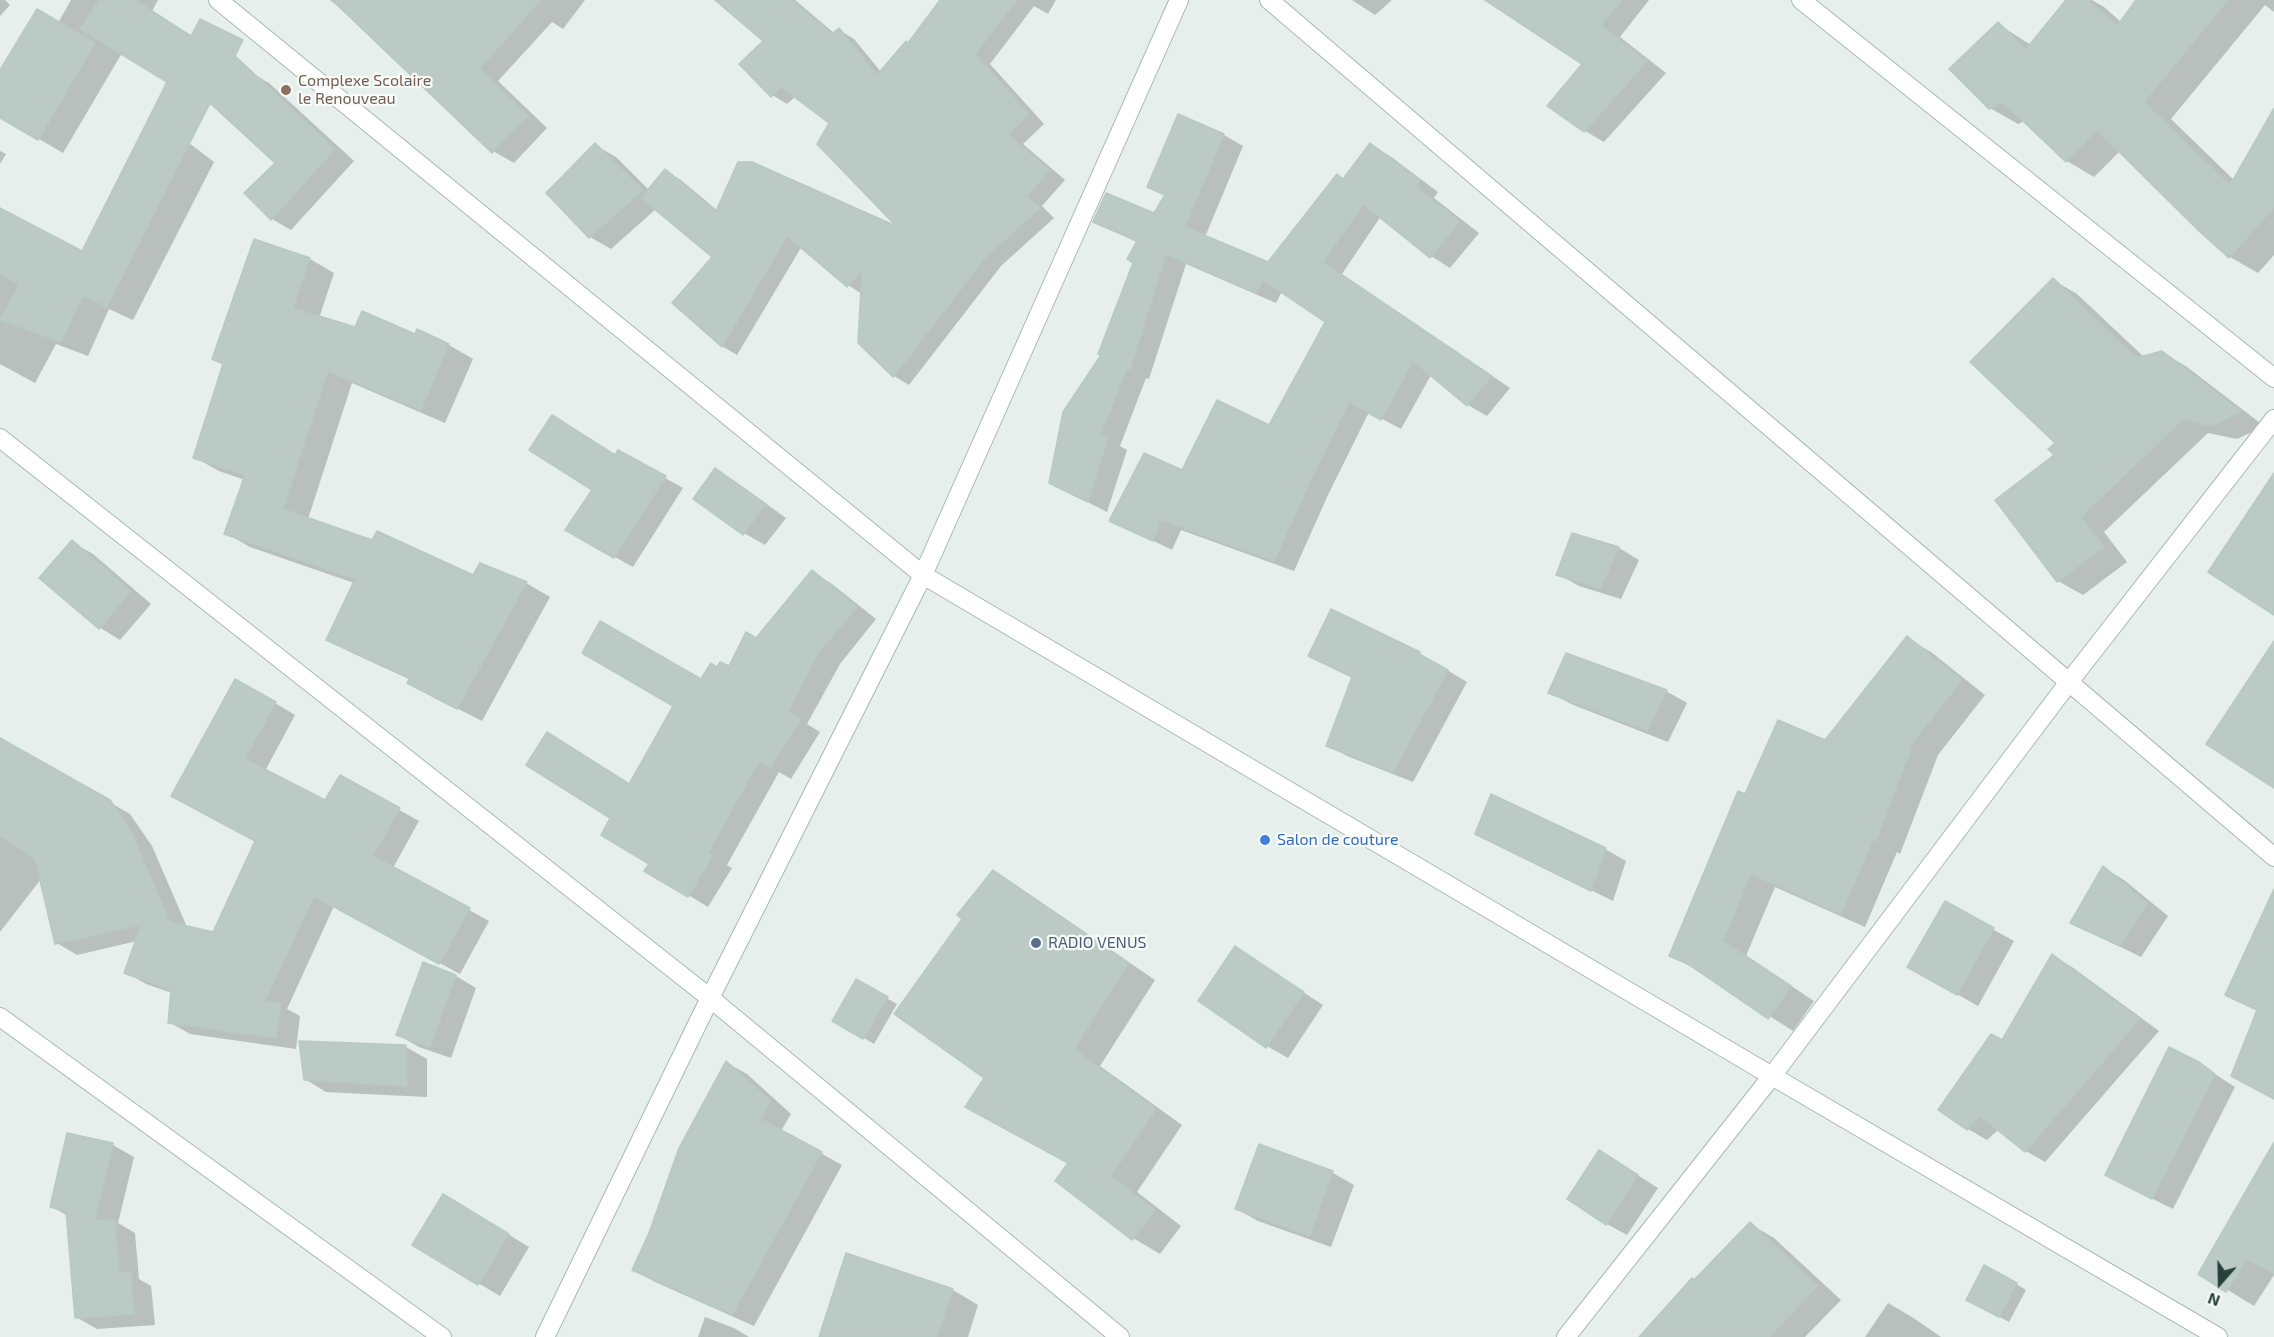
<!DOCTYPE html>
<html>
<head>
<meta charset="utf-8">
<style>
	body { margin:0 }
	#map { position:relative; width:2274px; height:1337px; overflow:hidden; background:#e6efeb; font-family:"Exo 2",sans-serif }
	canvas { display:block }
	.north { position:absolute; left:2190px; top:1253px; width:60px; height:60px; -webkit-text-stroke:4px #f7fbf9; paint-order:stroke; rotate:200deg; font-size:16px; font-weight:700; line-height:24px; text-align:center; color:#24423a }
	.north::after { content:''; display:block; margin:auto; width:21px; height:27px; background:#24423a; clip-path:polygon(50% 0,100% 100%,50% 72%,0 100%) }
</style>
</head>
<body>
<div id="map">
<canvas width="2274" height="1337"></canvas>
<div class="north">N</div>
</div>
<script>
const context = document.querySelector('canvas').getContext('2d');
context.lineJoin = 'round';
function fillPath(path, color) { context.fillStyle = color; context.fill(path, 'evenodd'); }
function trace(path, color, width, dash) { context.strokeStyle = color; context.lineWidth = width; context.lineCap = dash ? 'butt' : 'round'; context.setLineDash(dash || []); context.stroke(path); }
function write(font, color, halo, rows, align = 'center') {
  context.font = font + ' "Exo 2",sans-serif'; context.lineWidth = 4.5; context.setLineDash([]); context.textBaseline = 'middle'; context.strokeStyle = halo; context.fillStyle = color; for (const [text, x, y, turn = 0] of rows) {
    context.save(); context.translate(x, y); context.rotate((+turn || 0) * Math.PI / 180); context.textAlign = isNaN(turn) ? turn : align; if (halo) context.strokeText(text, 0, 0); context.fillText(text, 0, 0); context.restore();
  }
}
fillPath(new Path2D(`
	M 0,0 L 5,0 L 10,5 L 0,16 Z
	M 71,0 L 158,0 L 152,11 L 226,58 L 122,53 L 63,153 L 0,116 L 0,73 L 58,23 Z
	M 330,0 L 585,0 L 563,29 L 552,22 L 498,81 L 547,128 L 514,163 L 493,151 L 363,27 Z
	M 727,0 L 795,0 L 834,33 L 839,30 L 854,39 L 881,72 L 909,45 L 942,0 L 1056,0 L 1048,14 L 1034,6 L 990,64 L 1044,124 L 1023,144 L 1065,180 L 1042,206 L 1054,218 L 1001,266 L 909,385 L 894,376 L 860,342 L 862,294 L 848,285 L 802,246 L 737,355 L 722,346 L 714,257 L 656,209 L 611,249 L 590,237 L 595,145 L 616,157 L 649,190 L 665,171 L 681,180 L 718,211 L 902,230 L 831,123 L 796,96 L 787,104 L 772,95 L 765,41 Z
	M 1352,0 L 1392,0 L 1375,15 Z
	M 1545,0 L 1649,0 L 1620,37 L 1666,73 L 1604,142 L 1585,131 L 1584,64 Z
	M 2068,0 L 2092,0 L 2104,7 L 2121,22 L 2138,0 L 2274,0 L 2274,12 L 2265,5 L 2171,119 L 2234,180 L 2274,110 L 2274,255 L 2258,273 L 2230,257 L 2120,151 L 2094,177 L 2067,161 L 2025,121 L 2018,124 L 1990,108 L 1998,24 L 2031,45 Z
	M 250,72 L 269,83 L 354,161 L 291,230 L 272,219 L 277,163 Z
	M 1179,116 L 1224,135 L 1243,146 L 1205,237 L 1269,264 L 1344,180 L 1370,145 L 1390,156 L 1438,192 L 1434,198 L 1479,233 L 1450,268 L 1431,256 L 1381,216 L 1342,274 L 1510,388 L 1487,416 L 1468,405 L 1431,375 L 1401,429 L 1369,412 L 1328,495 L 1294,571 L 1181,530 L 1172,550 L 1111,520 L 1183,471 L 1270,427 L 1327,321 L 1282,291 L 1276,303 L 1186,264 L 1149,379 L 1146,378 L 1120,446 L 1127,450 L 1107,512 L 1050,483 L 1103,355 L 1134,262 L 1138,243 L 1095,221 L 1155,215 L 1166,196 L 1149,186 Z
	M 176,133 L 214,162 L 133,320 L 109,309 L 88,356 L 56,344 L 35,383 L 0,364 L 0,210 L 82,253 Z
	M 0,151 L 6,154 L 0,164 Z
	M 254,240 L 310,259 L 334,273 L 319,318 L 355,329 L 415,336 L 417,331 L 449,345 L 473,359 L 445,423 L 352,383 L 308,519 L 473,577 L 526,583 L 550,597 L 482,721 L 433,696 L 411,680 L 352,653 L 328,639 L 354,583 L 250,547 L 226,533 L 245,480 L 219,471 L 194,457 L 225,364 Z
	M 2053,280 L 2077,294 L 2144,357 L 2162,352 L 2187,367 L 2264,426 L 2237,439 L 2208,433 L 2104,532 L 2127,562 L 2083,595 L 2058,581 L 1997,500 L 2056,455 Z
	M 619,452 L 683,488 L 633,567 L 567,530 Z
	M 716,470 L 736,482 L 786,518 L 765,545 L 744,533 Z
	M 1573,535 L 1619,548 L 1639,560 L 1621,599 L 1579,586 L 1558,574 Z
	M 72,542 L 93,554 L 151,604 L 120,640 L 99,627 Z
	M 812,572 L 832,584 L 876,619 L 840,664 L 807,724 L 820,732 L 791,779 L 779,772 L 727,865 L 732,868 L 708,907 L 647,870 L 651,863 L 630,785 L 702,681 L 718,669 L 730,668 L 757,640 Z
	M 1907,638 L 1931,652 L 1985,695 L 1938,755 L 1900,854 L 1897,852 L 1865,927 L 1775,887 L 1746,956 L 1814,1001 L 1793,1031 L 1704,974 L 1671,956 L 1746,796 L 1825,742 Z
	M 1419,653 L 1467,682 L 1413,782 L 1347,756 L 1328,745 L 1353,678 L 1310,655 Z
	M 1666,691 L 1687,703 L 1668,742 L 1571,704 L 1550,692 Z
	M 275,703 L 295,715 L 265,771 L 326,802 L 340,777 L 419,821 L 393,868 L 489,921 L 460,974 L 334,906 L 287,1009 L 300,1016 L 296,1049 L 190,1034 L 169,1022 L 172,993 L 146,984 L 126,972 L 137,941 L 77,955 L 57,943 L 41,879 L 0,932 L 0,740 L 130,814 L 152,846 L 187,927 L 214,934 L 257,841 L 194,807 Z
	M 1477,833 L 1605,849 L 1626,861 L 1613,901 Z
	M 2104,868 L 2124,880 L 2168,916 L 2141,957 L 2072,923 Z
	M 993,872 L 1020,888 L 1155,980 L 1100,1066 L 1182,1125 L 1137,1192 L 1181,1226 L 1160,1254 L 1133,1238 L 1070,1164 L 986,1078 L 964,919 Z
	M 1946,903 L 2014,941 L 1978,1006 L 1909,967 Z
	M 1235,948 L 1323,1005 L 1288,1058 L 1267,1046 Z
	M 2052,956 L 2072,967 L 2159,1031 L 2045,1162 L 2026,1151 L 1999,1129 L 1987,1140 L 1968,1129 L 2002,1042 Z
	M 456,976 L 476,988 L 451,1058 L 419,1047 L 398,1035 Z
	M 857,981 L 897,1004 L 874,1044 L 834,1020 Z
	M 406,1047 L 427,1059 L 427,1097 L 326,1092 L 305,1079 Z
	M 727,1063 L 747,1074 L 791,1114 L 781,1131 L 842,1165 L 754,1326 L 655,1282 L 634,1270 Z
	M 2198,1063 L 2235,1087 L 2173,1209 L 2127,1186 Z
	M 68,1135 L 113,1145 L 134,1157 L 118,1223 L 135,1233 L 139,1279 L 151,1286 L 155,1325 L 97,1329 L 76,1317 L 68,1216 L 52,1207 Z
	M 2274,1145 L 2274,1275 L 2254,1306 L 2200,1273 Z
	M 1260,1146 L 1333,1173 L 1354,1185 L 1331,1247 L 1258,1221 L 1237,1209 Z
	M 1620,1164 L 1658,1188 L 1627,1235 L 1607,1224 Z
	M 465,1208 L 529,1247 L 500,1296 L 414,1245 Z
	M 1750,1224 L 1774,1238 L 1841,1300 L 1805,1337 L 1661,1337 L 1695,1282 Z
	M 2016,1284 L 2026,1290 L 2009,1322 L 1978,1305 Z
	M 953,1290 L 978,1305 L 968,1337 L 820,1337 Z
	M 1888,1303 L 1912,1317 L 1941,1337 L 1865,1337 Z
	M 705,1317 L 734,1328 L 749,1337 L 698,1337 Z`), '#0003');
const building = new Path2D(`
	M 99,0 L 135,0 L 191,36 L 200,19 L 243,40 L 235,56 L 335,149 L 271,220 L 244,193 L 275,163 L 210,103 L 107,307 L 83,295 L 61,342 L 0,320 L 19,284 L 0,274 L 0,208 L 82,251 L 167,82 L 80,29 Z
	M 332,0 L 541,0 L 479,69 L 528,115 L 492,153 Z
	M 715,0 L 792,0 L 832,34 L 839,28 L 877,75 L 906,41 L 908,43 L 940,0 L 1017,0 L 975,54 L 1029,114 L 1008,135 L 1050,170 L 1027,196 L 1040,208 L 985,258 L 893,377 L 858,343 L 862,270 L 847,287 L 787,236 L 722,347 L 672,303 L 712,257 L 641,198 L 665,169 L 716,211 L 738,162 L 752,162 L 896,226 L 817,144 L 829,123 L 781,87 L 771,97 L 739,64 L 763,41 Z
	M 1485,0 L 1622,0 L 1601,25 L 1647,61 L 1584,132 L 1547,106 L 1582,64 Z
	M 2066,0 L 2088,0 L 2117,26 L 2136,0 L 2228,0 L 2144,102 L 2230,185 L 2274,108 L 2274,207 L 2229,258 L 2199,231 L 2097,130 L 2066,162 L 2003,102 L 1989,109 L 1949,69 L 1998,22 L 2026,49 Z
	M 37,9 L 95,43 L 38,140 L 0,118 L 0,70 Z
	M 1178,114 L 1224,134 L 1185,227 L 1268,262 L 1337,174 L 1343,179 L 1370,143 L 1420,180 L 1415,186 L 1460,221 L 1430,258 L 1363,204 L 1323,262 L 1492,376 L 1467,406 L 1413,361 L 1381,420 L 1349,402 L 1309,484 L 1274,561 L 1161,520 L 1153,541 L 1109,521 L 1144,453 L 1182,470 L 1217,400 L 1269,425 L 1325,322 L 1263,280 L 1256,293 L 1166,254 L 1130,370 L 1127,368 L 1101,434 L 1108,437 L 1088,502 L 1049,483 L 1063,412 L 1101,355 L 1098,354 L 1133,263 L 1127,259 L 1137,241 L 1093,222 L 1106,193 L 1154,213 L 1165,195 L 1147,187 Z
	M 595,143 L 643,190 L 589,238 L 546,193 Z
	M 254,239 L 310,258 L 293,308 L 355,327 L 362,311 L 415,334 L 417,329 L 449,344 L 421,410 L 328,371 L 283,509 L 372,540 L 377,531 L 473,575 L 480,563 L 527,582 L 457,709 L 407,683 L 410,678 L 326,640 L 355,579 L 224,534 L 245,475 L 193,458 L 223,364 L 212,359 Z
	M 2053,278 L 2136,358 L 2162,351 L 2241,411 L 2212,426 L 2183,419 L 2081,517 L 2104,547 L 2057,582 L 1995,500 L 2054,455 L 2048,449 L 2055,443 L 1970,362 Z
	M 552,415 L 615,455 L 618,450 L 666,476 L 614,558 L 565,530 L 592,490 L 529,450 Z
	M 715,468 L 766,504 L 743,535 L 693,499 Z
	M 2274,473 L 2274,615 L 2208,572 Z
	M 1572,533 L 1619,547 L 1600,589 L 1556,575 Z
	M 72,540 L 131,591 L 99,629 L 39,578 Z
	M 812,570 L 857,607 L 819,652 L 788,711 L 801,719 L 770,768 L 759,761 L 708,853 L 713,855 L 688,897 L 644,871 L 649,864 L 601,835 L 610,818 L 526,765 L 547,732 L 629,784 L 673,706 L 582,653 L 600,621 L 701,679 L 711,663 L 717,667 L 720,662 L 729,666 L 746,632 L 756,638 Z
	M 1331,609 L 1420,652 L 1419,654 L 1448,670 L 1393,772 L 1326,746 L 1352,677 L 1308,656 Z
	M 1907,636 L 1962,680 L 1914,741 L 1876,841 L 1873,840 L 1841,914 L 1751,874 L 1723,941 L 1791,986 L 1768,1019 L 1688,964 L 1669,956 L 1738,791 L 1745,794 L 1778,720 L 1825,740 Z
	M 2274,641 L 2274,788 L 2206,744 Z
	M 1566,653 L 1667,690 L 1647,731 L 1548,693 Z
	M 235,679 L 276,702 L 245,759 L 325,800 L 340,775 L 400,808 L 373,856 L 470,908 L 439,964 L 314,896 L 265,1001 L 281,1003 L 276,1038 L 168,1023 L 171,990 L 124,973 L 141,925 L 55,944 L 35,859 L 0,835 L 0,738 L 110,800 L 132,833 L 170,922 L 213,932 L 255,841 L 171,796 Z
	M 1491,794 L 1606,848 L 1591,891 L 1475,834 Z
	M 2103,866 L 2147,903 L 2120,946 L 2070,923 Z
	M 993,870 L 1129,963 L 1074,1049 L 1156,1109 L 1111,1176 L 1155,1210 L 1132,1240 L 1055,1181 L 1068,1163 L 965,1107 L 984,1078 L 894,1014 L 962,919 L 957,915 Z
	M 2274,889 L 2274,1099 L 2231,1076 L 2257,1010 L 2225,995 Z
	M 1945,901 L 1994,928 L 1957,995 L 1907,967 Z
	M 1235,946 L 1304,992 L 1266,1048 L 1198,1001 Z
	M 2052,954 L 2140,1019 L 2025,1152 L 1980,1116 L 1967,1130 L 1938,1110 L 1991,1034 L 2002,1040 Z
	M 423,962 L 456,975 L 430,1047 L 396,1035 Z
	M 856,979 L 888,997 L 863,1039 L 832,1021 Z
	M 299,1041 L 406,1045 L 407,1086 L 304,1080 Z
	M 2169,1047 L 2199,1062 L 2215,1074 L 2152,1199 L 2105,1175 Z
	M 726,1061 L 771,1101 L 761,1119 L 822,1152 L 732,1315 L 632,1270 L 649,1233 L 679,1148 Z
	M 67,1133 L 113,1143 L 95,1221 L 115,1220 L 119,1273 L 131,1272 L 134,1314 L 75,1318 L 66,1211 L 50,1207 Z
	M 2274,1142 L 2274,1273 L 2247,1259 L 2226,1292 L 2198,1274 Z
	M 1259,1144 L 1333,1171 L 1310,1236 L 1235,1209 Z
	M 1599,1150 L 1638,1175 L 1606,1225 L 1567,1199 Z
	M 443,1194 L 509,1234 L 478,1285 L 412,1245 Z
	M 1750,1222 L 1818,1286 L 1769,1337 L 1639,1337 L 1692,1278 L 1694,1280 Z
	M 846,1253 L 953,1289 L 937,1337 L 819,1337 Z
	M 1984,1265 L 2017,1283 L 1999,1317 L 1966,1300 Z`);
fillPath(building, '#bbcac4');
trace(building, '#b8c9c2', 1.5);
const minor = new Path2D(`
	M 218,0 L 923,575 L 1772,1076 L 2218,1337
	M 1269,0 L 2274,857
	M 1801,0 L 2274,378
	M 0,438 L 710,998 L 1120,1337
	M 0,1017 L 442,1337
	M 545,1337 L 710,998 L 923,575 L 1179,0
	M 1566,1337 L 1772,1076 L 2069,682 L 2274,419`);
trace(minor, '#a8b8b2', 20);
trace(minor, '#fff', 18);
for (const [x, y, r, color] of [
	[286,90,6,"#8d6e63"],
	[1265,840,6,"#3f7fe0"],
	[1036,943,6,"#5c6f8a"]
]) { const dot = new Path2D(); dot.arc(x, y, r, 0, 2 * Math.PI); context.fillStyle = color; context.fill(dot); trace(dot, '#f7fbf9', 2); }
write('16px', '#785e54', '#f7fbf9', [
	["Complexe Scolaire",298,81],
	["le Renouveau",298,99]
], 'left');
write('16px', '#366cbe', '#f7fbf9', [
	["Salon de couture",1277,840]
], 'left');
write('16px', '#4e5e75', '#f7fbf9', [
	["RADIO VENUS",1048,943]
], 'left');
</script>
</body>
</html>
